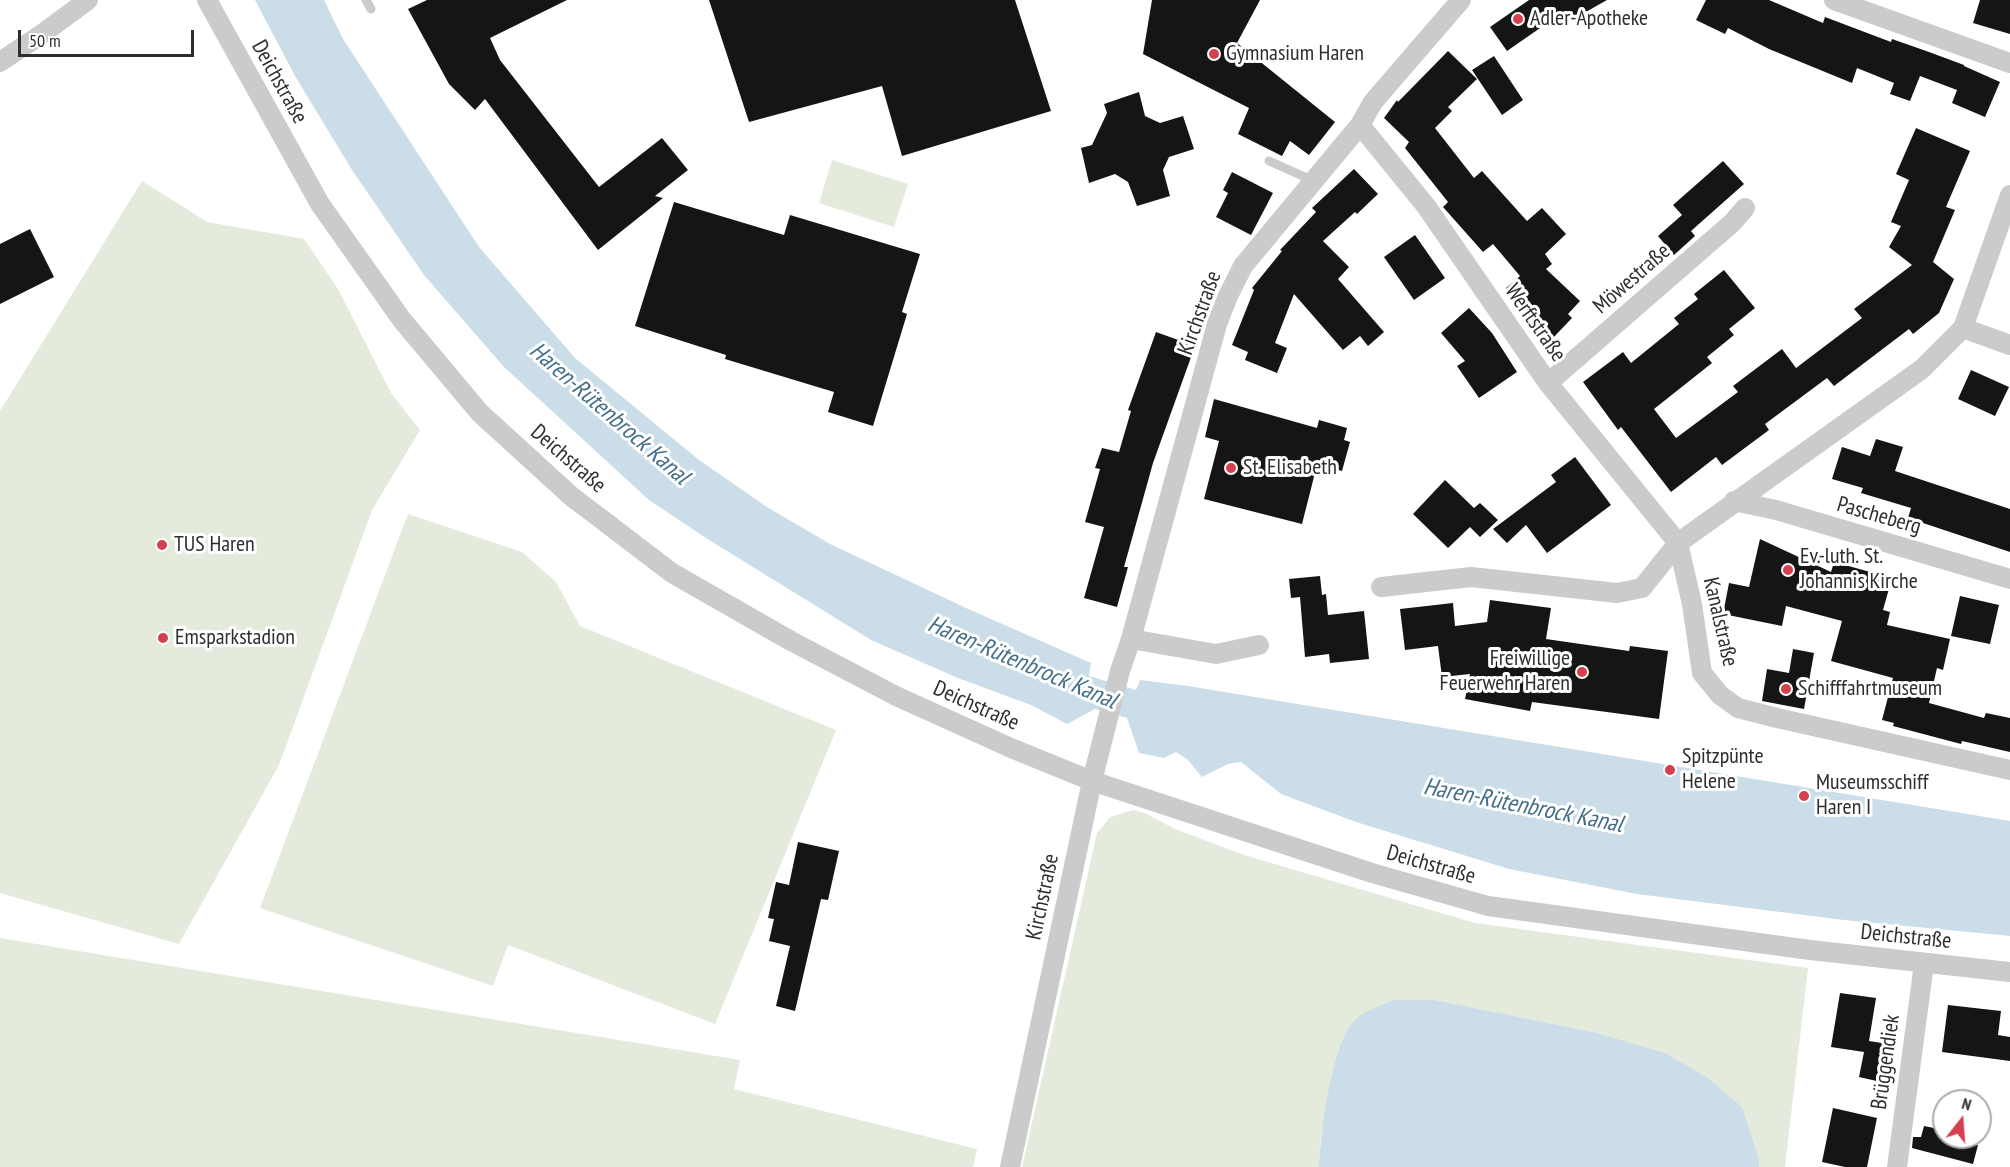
<!DOCTYPE html>
<html>
<head>
<meta charset="utf-8">
<style>
	body { margin:0 }
	#map { position:relative; width:2010px; height:1167px; overflow:hidden; background:#fff; font-family:"PT Sans Narrow",sans-serif }
	canvas { display:block }
	.north { position:absolute; left:1932px; top:1089px; width:60px; height:60px; box-sizing:border-box; background:#fff; border:2px solid #ababab; border-radius:50%; rotate:17deg; font-size:16px; font-weight:700; line-height:24px; text-align:center; color:#2e2e2e }
	.north::after { content:''; display:block; margin:auto; width:21px; height:27px; background:#d53f4f; clip-path:polygon(50% 0,100% 100%,50% 72%,0 100%) }
	.scale { position:absolute; left:18px; top:30px; width:176px; height:27px; box-sizing:border-box; border:3px solid #2e2e2e; border-top:0; padding-left:8px; font-size:18px; line-height:21px; white-space:nowrap; color:#2e2e2e; -webkit-text-stroke:4px #fff; paint-order:stroke }
</style>
</head>
<body>
<div id="map">
<canvas width="2010" height="1167"></canvas>
<div class="north">N</div>
<div class="scale">50 m</div>
</div>
<script>
const context = document.querySelector('canvas').getContext('2d');
context.lineJoin = 'round';
function fillPath(path, color) { context.fillStyle = color; context.fill(path, 'evenodd'); }
function trace(path, color, width, dash) { context.strokeStyle = color; context.lineWidth = width; context.lineCap = dash ? 'butt' : 'round'; context.setLineDash(dash || []); context.stroke(path); }
function write(font, color, halo, rows, align = 'center') {
  context.font = font + ' "PT Sans Narrow",sans-serif'; context.lineWidth = 6; context.setLineDash([]); context.textBaseline = 'middle'; context.strokeStyle = halo; context.fillStyle = color; for (const [text, x, y, turn = 0] of rows) {
    context.save(); context.translate(x, y); context.rotate((+turn || 0) * Math.PI / 180); context.textAlign = isNaN(turn) ? turn : align; if (halo) context.strokeText(text, 0, 0); context.fillText(text, 0, 0); context.restore();
  }
}
fillPath(new Path2D(`
	M 832,160 L 908,184 L 894,227 L 819,203 Z
	M 142,181 L 207,222 L 304,239 L 338,289 L 391,393 L 420,430 L 372,510 L 279,765 L 179,944 L 0,893 L 0,411 Z
	M 408,514 L 522,552 L 556,582 L 580,626 L 836,730 L 715,1024 L 508,945 L 493,986 L 260,908 Z
	M 1133,810 L 1145,813 L 1175,829 L 1244,855 L 1475,923 L 1808,968 L 1785,1167 L 1759,1167 L 1759,1160 L 1593,1032 L 1435,1000 L 1393,1000 L 1343,1041 L 1332,1074 L 1320,1144 L 1319,1167 L 1022,1167 L 1097,833 L 1110,817 Z
	M 0,938 L 740,1060 L 734,1089 L 977,1149 L 973,1167 L 0,1167 Z`), '#e4eadc');
fillPath(new Path2D(`
	M 255,0 L 324,0 L 343,39 L 479,247 L 575,358 L 699,460 L 767,507 L 830,544 L 966,608 L 1091,663 L 1089,676 L 1136,690 L 1140,680 L 1188,686 L 2010,821 L 2010,936 L 1844,920 L 1637,894 L 1509,869 L 1356,822 L 1281,794 L 1241,762 L 1228,764 L 1202,777 L 1187,759 L 1176,752 L 1164,758 L 1139,753 L 1127,718 L 1095,709 L 1067,724 L 1031,705 L 958,678 L 871,640 L 706,538 L 649,500 L 504,367 L 424,275 L 352,170 L 295,76 Z
	M 1393,1000 L 1435,1000 L 1593,1032 L 1665,1053 L 1708,1078 L 1742,1107 L 1759,1160 L 1759,1167 L 1319,1167 C 1321,1133 1331,1043 1356,1019 C 1363,1012 1383,1005 1393,1000 Z`), '#cadde8');
fillPath(new Path2D(`
	M 427,0 L 567,0 L 490,38 L 500,60 L 599,187 L 662,138 L 688,170 L 655,196 L 663,198 L 598,250 L 485,99 L 475,110 L 449,84 L 408,9 Z
	M 709,0 L 1015,0 L 1051,111 L 902,156 L 882,86 L 749,122 Z
	M 1152,0 L 1260,0 L 1237,43 L 1335,122 L 1309,155 L 1290,141 L 1282,156 L 1238,134 L 1249,108 L 1143,54 Z
	M 1529,0 L 1607,0 L 1561,26 L 1556,17 L 1507,51 L 1490,27 Z
	M 1706,0 L 1769,0 L 1823,23 L 1825,17 L 1891,42 L 1892,39 L 1929,52 L 1964,65 L 1964,66 L 2000,82 L 1985,117 L 1952,103 L 1957,90 L 1920,76 L 1910,101 L 1890,94 L 1894,83 L 1857,68 L 1852,83 L 1769,49 L 1728,28 L 1725,34 L 1696,20 Z
	M 1980,0 L 2010,0 L 2010,34 L 1973,23 Z
	M 1448,51 L 1477,79 L 1448,107 L 1452,111 L 1435,128 L 1474,178 L 1482,171 L 1527,221 L 1542,208 L 1566,234 L 1545,254 L 1552,264 L 1546,269 L 1580,301 L 1568,314 L 1572,318 L 1551,340 L 1506,288 L 1520,276 L 1493,244 L 1483,252 L 1443,207 L 1448,202 L 1405,148 L 1409,142 L 1384,118 L 1397,100 L 1398,102 Z
	M 1494,56 L 1523,100 L 1502,115 L 1472,70 Z
	M 1139,92 L 1145,116 L 1160,123 L 1183,116 L 1194,149 L 1169,157 L 1163,170 L 1170,196 L 1137,206 L 1128,182 L 1115,174 L 1089,183 L 1081,148 L 1092,145 L 1107,113 L 1104,104 Z
	M 1916,128 L 1970,151 L 1946,207 L 1955,210 L 1933,262 L 1954,279 L 1939,313 L 1913,334 L 1909,329 L 1834,386 L 1827,378 L 1765,424 L 1769,430 L 1722,465 L 1716,457 L 1671,492 L 1621,427 L 1618,430 L 1583,382 L 1623,352 L 1631,363 L 1679,324 L 1674,318 L 1698,299 L 1694,294 L 1724,270 L 1755,308 L 1729,329 L 1734,335 L 1707,357 L 1712,363 L 1654,409 L 1676,438 L 1738,392 L 1733,386 L 1782,349 L 1796,368 L 1862,318 L 1854,309 L 1912,265 L 1889,247 L 1901,226 L 1891,222 L 1909,180 L 1896,174 Z
	M 1723,161 L 1744,184 L 1691,231 L 1695,236 L 1674,255 L 1658,236 L 1682,215 L 1673,205 Z
	M 1354,169 L 1378,194 L 1357,214 L 1355,212 L 1323,241 L 1349,267 L 1338,279 L 1384,332 L 1368,346 L 1360,336 L 1343,350 L 1294,294 L 1275,343 L 1287,348 L 1277,373 L 1245,360 L 1248,352 L 1232,345 L 1254,290 L 1252,288 L 1282,251 L 1280,250 L 1316,212 L 1312,208 Z
	M 1232,172 L 1273,193 L 1251,235 L 1216,217 L 1228,193 L 1223,190 Z
	M 674,202 L 784,235 L 790,215 L 920,254 L 902,312 L 907,314 L 873,426 L 828,412 L 834,392 L 725,359 L 726,355 L 635,326 Z
	M 30,229 L 54,277 L 0,304 L 0,244 Z
	M 1415,235 L 1445,278 L 1414,300 L 1384,257 Z
	M 1469,308 L 1492,333 L 1517,372 L 1479,398 L 1457,366 L 1465,361 L 1441,333 Z
	M 1156,332 L 1195,346 L 1153,463 L 1124,567 L 1128,567 L 1117,607 L 1084,598 L 1104,527 L 1085,522 L 1100,469 L 1095,468 L 1102,448 L 1119,452 L 1131,411 L 1128,410 Z
	M 1971,370 L 2009,387 L 1995,416 L 1958,399 Z
	M 1214,399 L 1317,428 L 1319,420 L 1347,428 L 1344,440 L 1350,442 L 1342,471 L 1317,465 L 1302,524 L 1204,499 L 1219,441 L 1205,437 Z
	M 1876,439 L 1903,447 L 1895,471 L 2010,509 L 2010,552 L 1908,518 L 1911,508 L 1861,493 L 1863,488 L 1832,479 L 1842,447 L 1870,456 Z
	M 1575,457 L 1611,505 L 1547,553 L 1526,525 L 1507,543 L 1493,529 L 1556,482 L 1551,475 Z
	M 1445,480 L 1474,508 L 1480,503 L 1498,520 L 1480,537 L 1470,527 L 1448,548 L 1413,514 Z
	M 1760,539 L 1831,572 L 1834,562 L 1892,578 L 1883,610 L 1890,612 L 1887,625 L 1950,639 L 1943,670 L 1937,668 L 1929,703 L 1984,718 L 1986,713 L 2010,718 L 2010,752 L 1962,741 L 1961,744 L 1893,726 L 1894,723 L 1882,720 L 1893,678 L 1831,661 L 1842,621 L 1786,606 L 1782,626 L 1723,614 L 1729,583 L 1749,587 Z
	M 1320,576 L 1322,595 L 1326,594 L 1328,615 L 1364,611 L 1369,659 L 1330,663 L 1329,654 L 1305,657 L 1300,597 L 1291,598 L 1289,579 Z
	M 1960,596 L 1999,605 L 1990,644 L 1951,636 Z
	M 1490,600 L 1551,608 L 1546,639 L 1629,651 L 1630,646 L 1668,651 L 1659,719 L 1532,702 L 1530,711 L 1465,699 L 1470,674 L 1442,677 L 1438,646 L 1405,650 L 1400,609 L 1453,603 L 1455,626 L 1487,622 Z
	M 1793,649 L 1814,653 L 1804,709 L 1762,701 L 1767,669 L 1789,673 Z
	M 798,842 L 839,851 L 828,900 L 821,899 L 795,1011 L 776,1006 L 790,946 L 769,941 L 774,919 L 768,918 L 776,882 L 789,885 Z
	M 1840,993 L 1876,998 L 1869,1041 L 1888,1044 L 1881,1082 L 1859,1077 L 1864,1052 L 1831,1047 Z
	M 1948,1005 L 2001,1011 L 1998,1035 L 2010,1037 L 2010,1061 L 1942,1052 Z
	M 1833,1108 L 1877,1118 L 1867,1167 L 1845,1167 L 1822,1162 Z
	M 1924,1126 L 1944,1130 L 1944,1137 L 1964,1137 L 1963,1141 L 1978,1145 L 1973,1164 L 1912,1148 L 1913,1137 L 1921,1137 Z`), '#151515');
trace(new Path2D(`
	M 366,0 L 371,9
	M 1269,161 L 1314,181`), '#cbcbcb', 9);
trace(new Path2D(`
	M 207,0 L 320,204 L 402,320 L 480,413 L 571,496 L 672,573 L 791,641 L 896,696 L 1011,748 L 1092,781 L 1372,873 L 1488,906 L 1810,950 L 2010,972
	M 1834,0 L 2010,63
	M 0,62 L 42,34 L 88,0
	M 1360,125 L 1426,206 L 1548,383 L 1678,543 L 1692,604 L 1702,673 L 1720,695 L 1738,708 L 1777,718 L 2010,770
	M 1963,328 L 2010,345
	M 1548,383 L 1732,223 L 1745,208
	M 1734,501 L 1776,510 L 2010,579
	M 1381,587 L 1471,577 L 1617,593 L 1642,588 L 1678,543 L 1922,369 L 1963,328 L 2010,195
	M 1131,639 L 1216,654 L 1259,645
	M 1010,1167 L 1092,781 L 1120,671 L 1131,639 L 1217,324 L 1228,296 L 1243,266 L 1360,125 L 1373,102 L 1461,0
	M 1897,1167 L 1924,964`), '#cbcbcb', 20);
for (const [x, y, r, color] of [
	[1518,19,6,"#d53f4f"],
	[1214,54,6,"#d53f4f"],
	[1231,468,6,"#d53f4f"],
	[162,545,6,"#d53f4f"],
	[1788,570,6,"#d53f4f"],
	[163,638,6,"#d53f4f"],
	[1582,672,6,"#d53f4f"],
	[1786,689,6,"#d53f4f"],
	[1670,770,6,"#d53f4f"],
	[1804,796,6,"#d53f4f"]
]) { const dot = new Path2D(); dot.arc(x, y, r, 0, 2 * Math.PI); context.fillStyle = color; context.fill(dot); trace(dot, '#fff', 2); }
write('22px', '#2e2e2e', '#fff', [
	["Adler-Apotheke",1530,19],
	["Gymnasium Haren",1226,54],
	["St. Elisabeth",1243,468],
	["TUS Haren",174,545],
	["Ev.-luth. St.",1800,557],
	["Johannis Kirche",1800,582],
	["Emsparkstadion",175,638],
	["Freiwillige",1570,659,"right"],
	["Feuerwehr Haren",1570,684,"right"],
	["Schifffahrtmuseum",1798,689],
	["Spitzpünte",1682,757],
	["Helene",1682,782],
	["Museumsschiff",1816,783],
	["Haren I",1816,808]
], 'left');
write('22px', '#2e2e2e', '#fff', [
	["Deichstraße",279,82,61],
	["Möwestraße",1632,279,-41],
	["Kirchstraße",1200,313,-70],
	["Werftstraße",1535,323,55],
	["Deichstraße",568,459,41],
	["Pascheberg",1879,516,16],
	["Kanalstraße",1720,622,77],
	["Deichstraße",976,706,24],
	["Deichstraße",1431,865,16],
	["Kirchstraße",1043,897,-78],
	["Deichstraße",1906,937,6],
	["Brüggendiek",1886,1062,-82]
]);
write('italic 24px', '#436f88', '#fff', [
	["Haren-Rütenbrock Kanal",609,414,41],
	["Haren-Rütenbrock Kanal",1022,663,23],
	["Haren-Rütenbrock Kanal",1523,806,11]
]);
</script>
</body>
</html>
